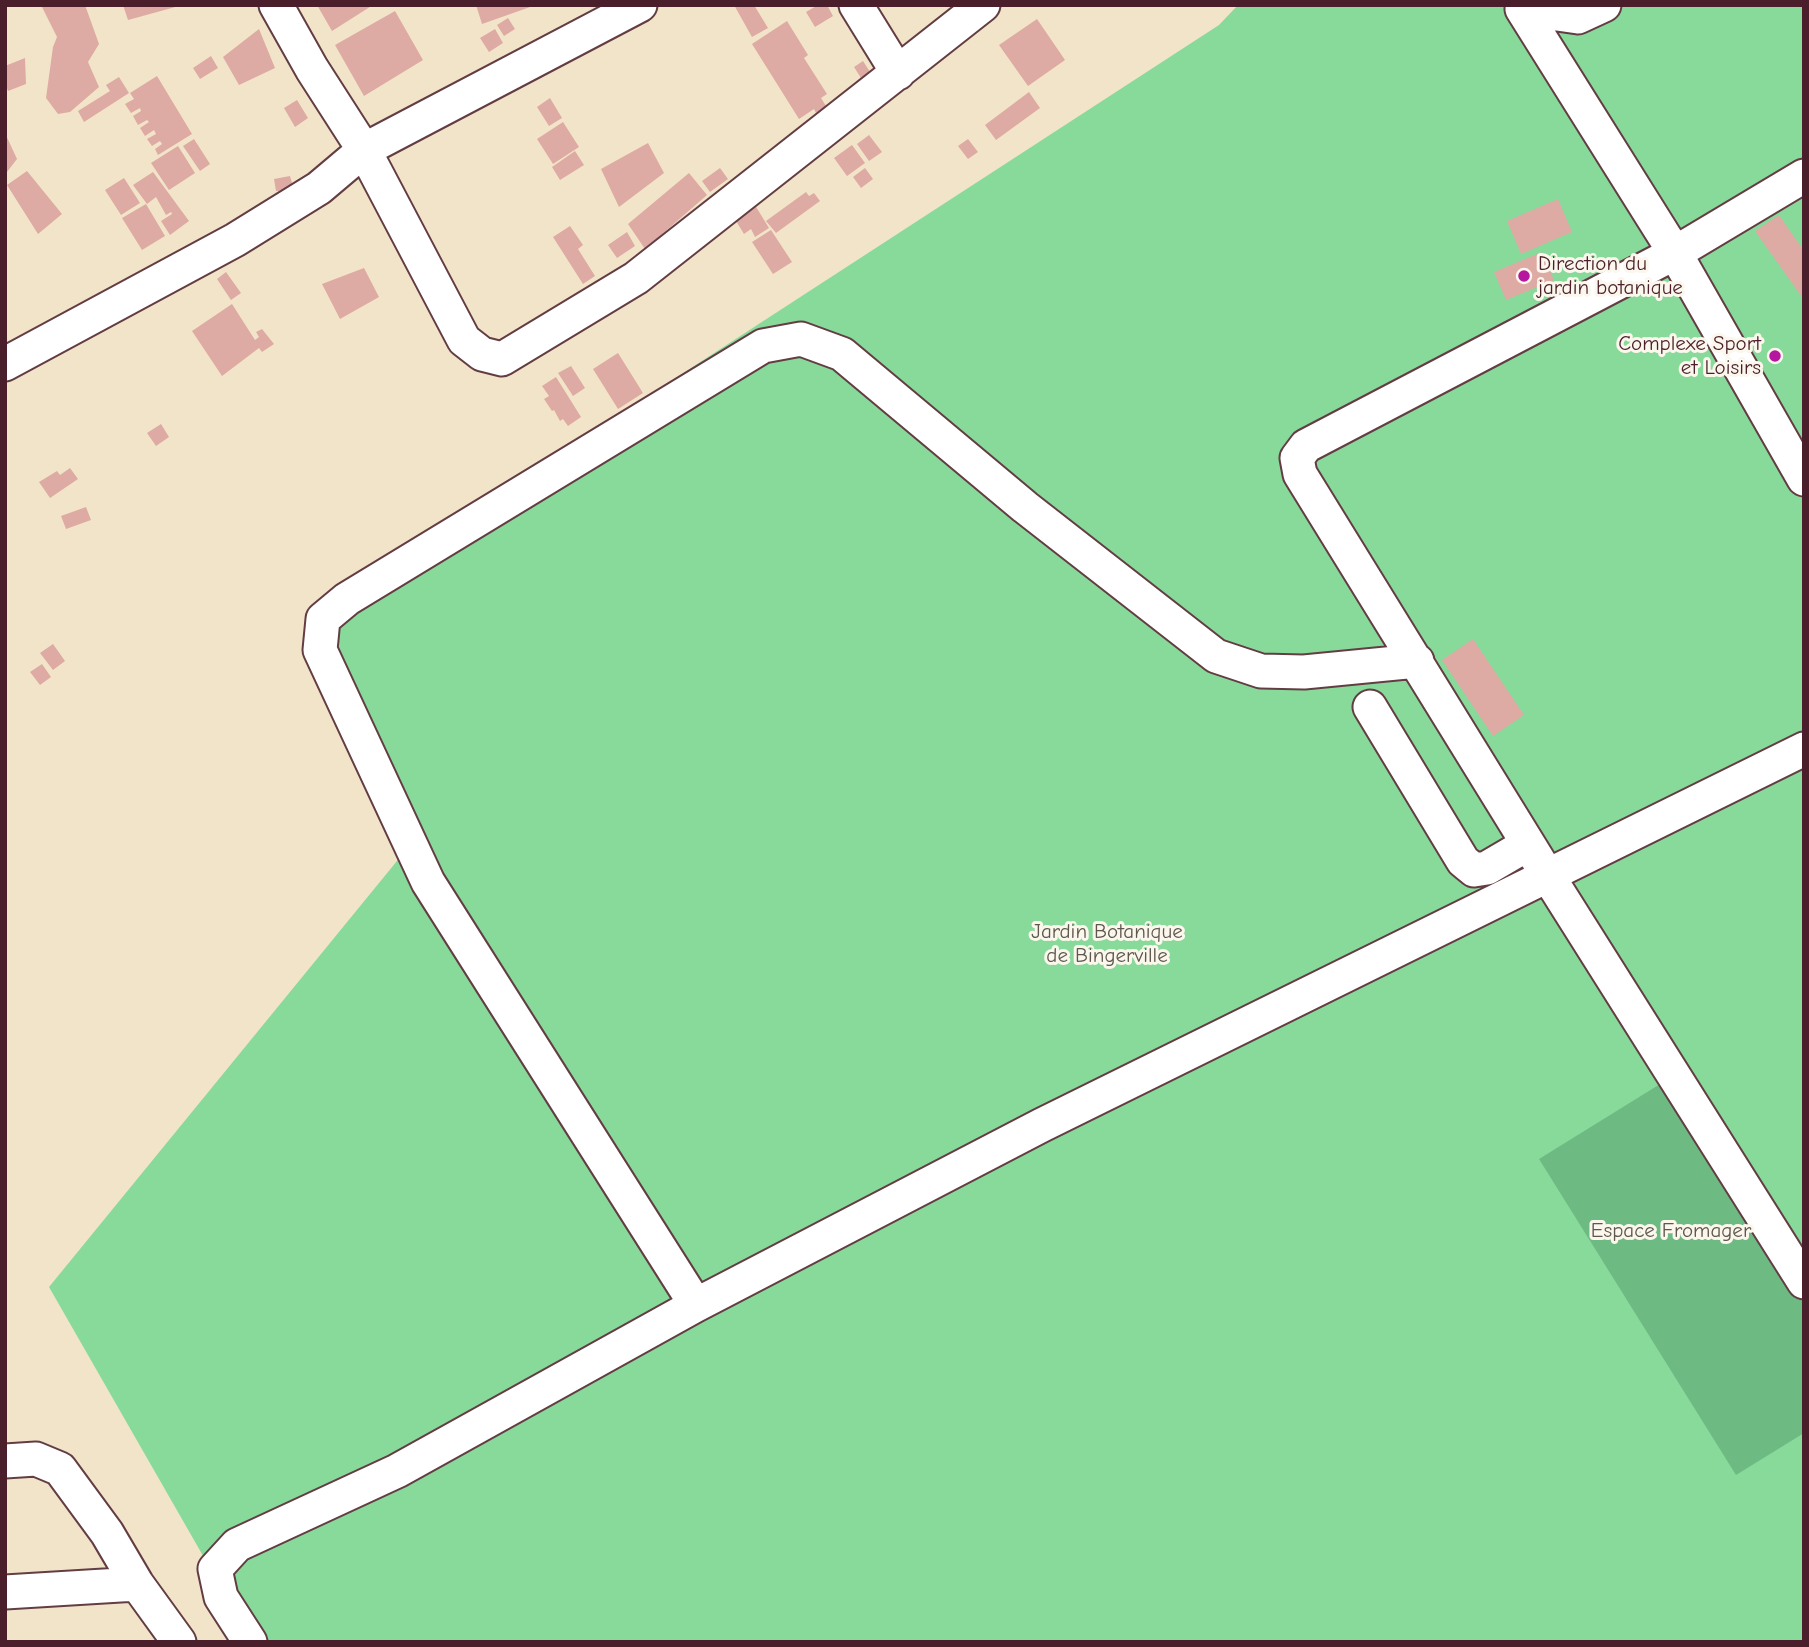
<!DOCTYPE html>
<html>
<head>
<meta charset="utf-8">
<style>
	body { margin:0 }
	#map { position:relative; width:1809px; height:1647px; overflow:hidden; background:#f2e4c9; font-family:"Comic Neue",sans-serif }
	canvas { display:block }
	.frame { position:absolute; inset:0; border:7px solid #4a1f2b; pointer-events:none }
</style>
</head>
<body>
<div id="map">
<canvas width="1809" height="1647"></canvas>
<div class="frame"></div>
</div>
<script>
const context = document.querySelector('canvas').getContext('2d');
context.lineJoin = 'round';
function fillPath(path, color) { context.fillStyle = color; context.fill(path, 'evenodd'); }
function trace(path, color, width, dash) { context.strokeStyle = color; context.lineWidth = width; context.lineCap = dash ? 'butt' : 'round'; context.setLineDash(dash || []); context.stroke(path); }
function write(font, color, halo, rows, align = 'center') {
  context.font = font + ' "Comic Neue",sans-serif'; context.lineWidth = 6; context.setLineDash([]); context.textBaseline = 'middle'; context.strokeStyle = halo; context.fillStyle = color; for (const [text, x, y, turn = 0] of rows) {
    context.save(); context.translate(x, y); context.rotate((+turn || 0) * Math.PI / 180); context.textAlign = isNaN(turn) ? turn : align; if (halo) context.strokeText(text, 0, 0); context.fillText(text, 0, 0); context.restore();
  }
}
fillPath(new Path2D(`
	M 1238,5 L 1804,5 L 1804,1642 L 259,1642 L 206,1561 L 49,1287 L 419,834 L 317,611 L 1219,25 Z`), '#88da9b');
fillPath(new Path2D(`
	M 1665,1081 L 1804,1304 L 1804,1433 L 1736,1475 L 1539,1159 Z`), '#6eba83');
fillPath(new Path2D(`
	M 41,5 L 85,5 L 99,44 L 88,62 L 99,87 L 70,112 L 58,114 L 46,98 L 53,47 L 57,37 Z
	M 123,5 L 179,5 L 179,6 L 128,20 Z
	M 317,5 L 373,5 L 332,31 Z
	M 476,5 L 533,5 L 533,6 L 482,24 Z
	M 734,5 L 754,5 L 768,28 L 752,37 Z
	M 818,5 L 827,5 L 833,16 L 815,27 L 806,12 Z
	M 395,11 L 423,60 L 364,96 L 335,45 Z
	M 508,18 L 515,29 L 504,36 L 497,25 Z
	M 1037,19 L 1065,60 L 1028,86 L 999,45 Z
	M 787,21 L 808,55 L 804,58 L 827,94 L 821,98 L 826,106 L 816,113 L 814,109 L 799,119 L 752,44 Z
	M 259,29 L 275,68 L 239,85 L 223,57 Z
	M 495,29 L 503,43 L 489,52 L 480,38 Z
	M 211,56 L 218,68 L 200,79 L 193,68 Z
	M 25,58 L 26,84 L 8,91 L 5,83 L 5,66 Z
	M 863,61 L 870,72 L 861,78 L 854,67 Z
	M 157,76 L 192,134 L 158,155 L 155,149 L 162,144 L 160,141 L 152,146 L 147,139 L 156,134 L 154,130 L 145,136 L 140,128 L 149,122 L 147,120 L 138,125 L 133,116 L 141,111 L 140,108 L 131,113 L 125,104 L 134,99 L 130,93 Z
	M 119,77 L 129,93 L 84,122 L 78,111 L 110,91 L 106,85 Z
	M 1029,92 L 1040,108 L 996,140 L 985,125 Z
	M 550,98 L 562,118 L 549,126 L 537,107 Z
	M 297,100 L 308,118 L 295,127 L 284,108 Z
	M 563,122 L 579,147 L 553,164 L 537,139 Z
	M 5,133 L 17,159 L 7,172 L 5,170 Z
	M 869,135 L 882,152 L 869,161 L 857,144 Z
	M 194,139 L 210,164 L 200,171 L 183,146 Z
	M 968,139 L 978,152 L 968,159 L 958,146 Z
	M 648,143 L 664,173 L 619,207 L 601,169 Z
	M 852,145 L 865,163 L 847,176 L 834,158 Z
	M 178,146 L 195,173 L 169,190 L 151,163 Z
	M 575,151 L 584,165 L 560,180 L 552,167 Z
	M 720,168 L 728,179 L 710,192 L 702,181 Z
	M 865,168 L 873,179 L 861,188 L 853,177 Z
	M 27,171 L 62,214 L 38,234 L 7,185 Z
	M 153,172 L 189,221 L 170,235 L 161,221 L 172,214 L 171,212 L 166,215 L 156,197 L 147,204 L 133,185 Z
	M 689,173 L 707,195 L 645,249 L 628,224 Z
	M 290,176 L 294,190 L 276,191 L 274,179 Z
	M 124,178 L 140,203 L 121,215 L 105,190 Z
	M 806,192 L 809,196 L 814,193 L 820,201 L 776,233 L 766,221 Z
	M 750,197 L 769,228 L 755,237 L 751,229 L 744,234 L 736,221 L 740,218 L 733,207 Z
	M 1558,199 L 1572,232 L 1521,254 L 1507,221 Z
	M 146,204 L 165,236 L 142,250 L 122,218 Z
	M 1779,215 L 1804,251 L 1804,300 L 1755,231 Z
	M 570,226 L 583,245 L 578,249 L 595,276 L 583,284 L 553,237 Z
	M 771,230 L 792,262 L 773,274 L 752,242 Z
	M 627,232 L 635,246 L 617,258 L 608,245 Z
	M 1542,252 L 1554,280 L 1506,300 L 1494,272 Z
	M 364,268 L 379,297 L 340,319 L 322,284 Z
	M 226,272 L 241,293 L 231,300 L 217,279 Z
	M 232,304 L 255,340 L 259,337 L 256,332 L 262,329 L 274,344 L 262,352 L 259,348 L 222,376 L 192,331 Z
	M 618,353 L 643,393 L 618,409 L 593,369 Z
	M 571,366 L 585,388 L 573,396 L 558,373 Z
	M 556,377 L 581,417 L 568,426 L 563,419 L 560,421 L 554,410 L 552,411 L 544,399 L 549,396 L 542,386 Z
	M 161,424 L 169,437 L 156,446 L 147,433 Z
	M 70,468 L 78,479 L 50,498 L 39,482 L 57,471 L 60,475 Z
	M 86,507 L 91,520 L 66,529 L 61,516 Z
	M 1473,639 L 1524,715 L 1493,736 L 1442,660 Z
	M 53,644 L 65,661 L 53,670 L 40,653 Z
	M 42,664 L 51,677 L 40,685 L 30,672 Z`), '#deaaa4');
const minor = new Path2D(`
	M 640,5 L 364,150 L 464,340 L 482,354 L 502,359 L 636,278 L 983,5
	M 856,5 L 898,73
	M 1522,9 L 1675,253 L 1804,479
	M 1522,9 L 1578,17 L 1604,5
	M 1804,176 L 1675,253 L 1306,446 L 1297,458 L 1300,474 L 1548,876 L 1804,1282
	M 5,364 L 235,240 L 319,188 L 364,150 L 312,69 L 276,5
	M 1370,707 L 1463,861 L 1474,870 L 1487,868 L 1528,844
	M 696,1305 L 428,882 L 320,650 L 323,619 L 347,599 L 763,346 L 801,339 L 842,354 L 1025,507 L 1216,656 L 1261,671 L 1304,672 L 1417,661
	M 5,1461 L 36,1459 L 60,1469 L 107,1533 L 137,1584 L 179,1642
	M 5,1592 L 137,1584
	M 250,1642 L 221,1597 L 215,1569 L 237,1545 L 397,1471 L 696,1305 L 1042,1125 L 1804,749`);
trace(minor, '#633d43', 37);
trace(minor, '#fff', 33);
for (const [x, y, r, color] of [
	[1524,276,7,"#b5179e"],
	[1775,356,7,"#b5179e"]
]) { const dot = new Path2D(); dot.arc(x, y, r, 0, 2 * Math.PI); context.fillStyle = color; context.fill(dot); trace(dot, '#fbf7ec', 2.5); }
write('21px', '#4a1f2b', '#fbf7ec', [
	["Direction du",1538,264],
	["jardin botanique",1538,288],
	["Complexe Sport",1761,344,"right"],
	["et Loisirs",1761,368,"right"]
], 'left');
write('21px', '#5d574d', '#fbf7ec', [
	["Jardin Botanique",1107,932],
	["de Bingerville",1107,956],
	["Espace Fromager",1671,1231]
]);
</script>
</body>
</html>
